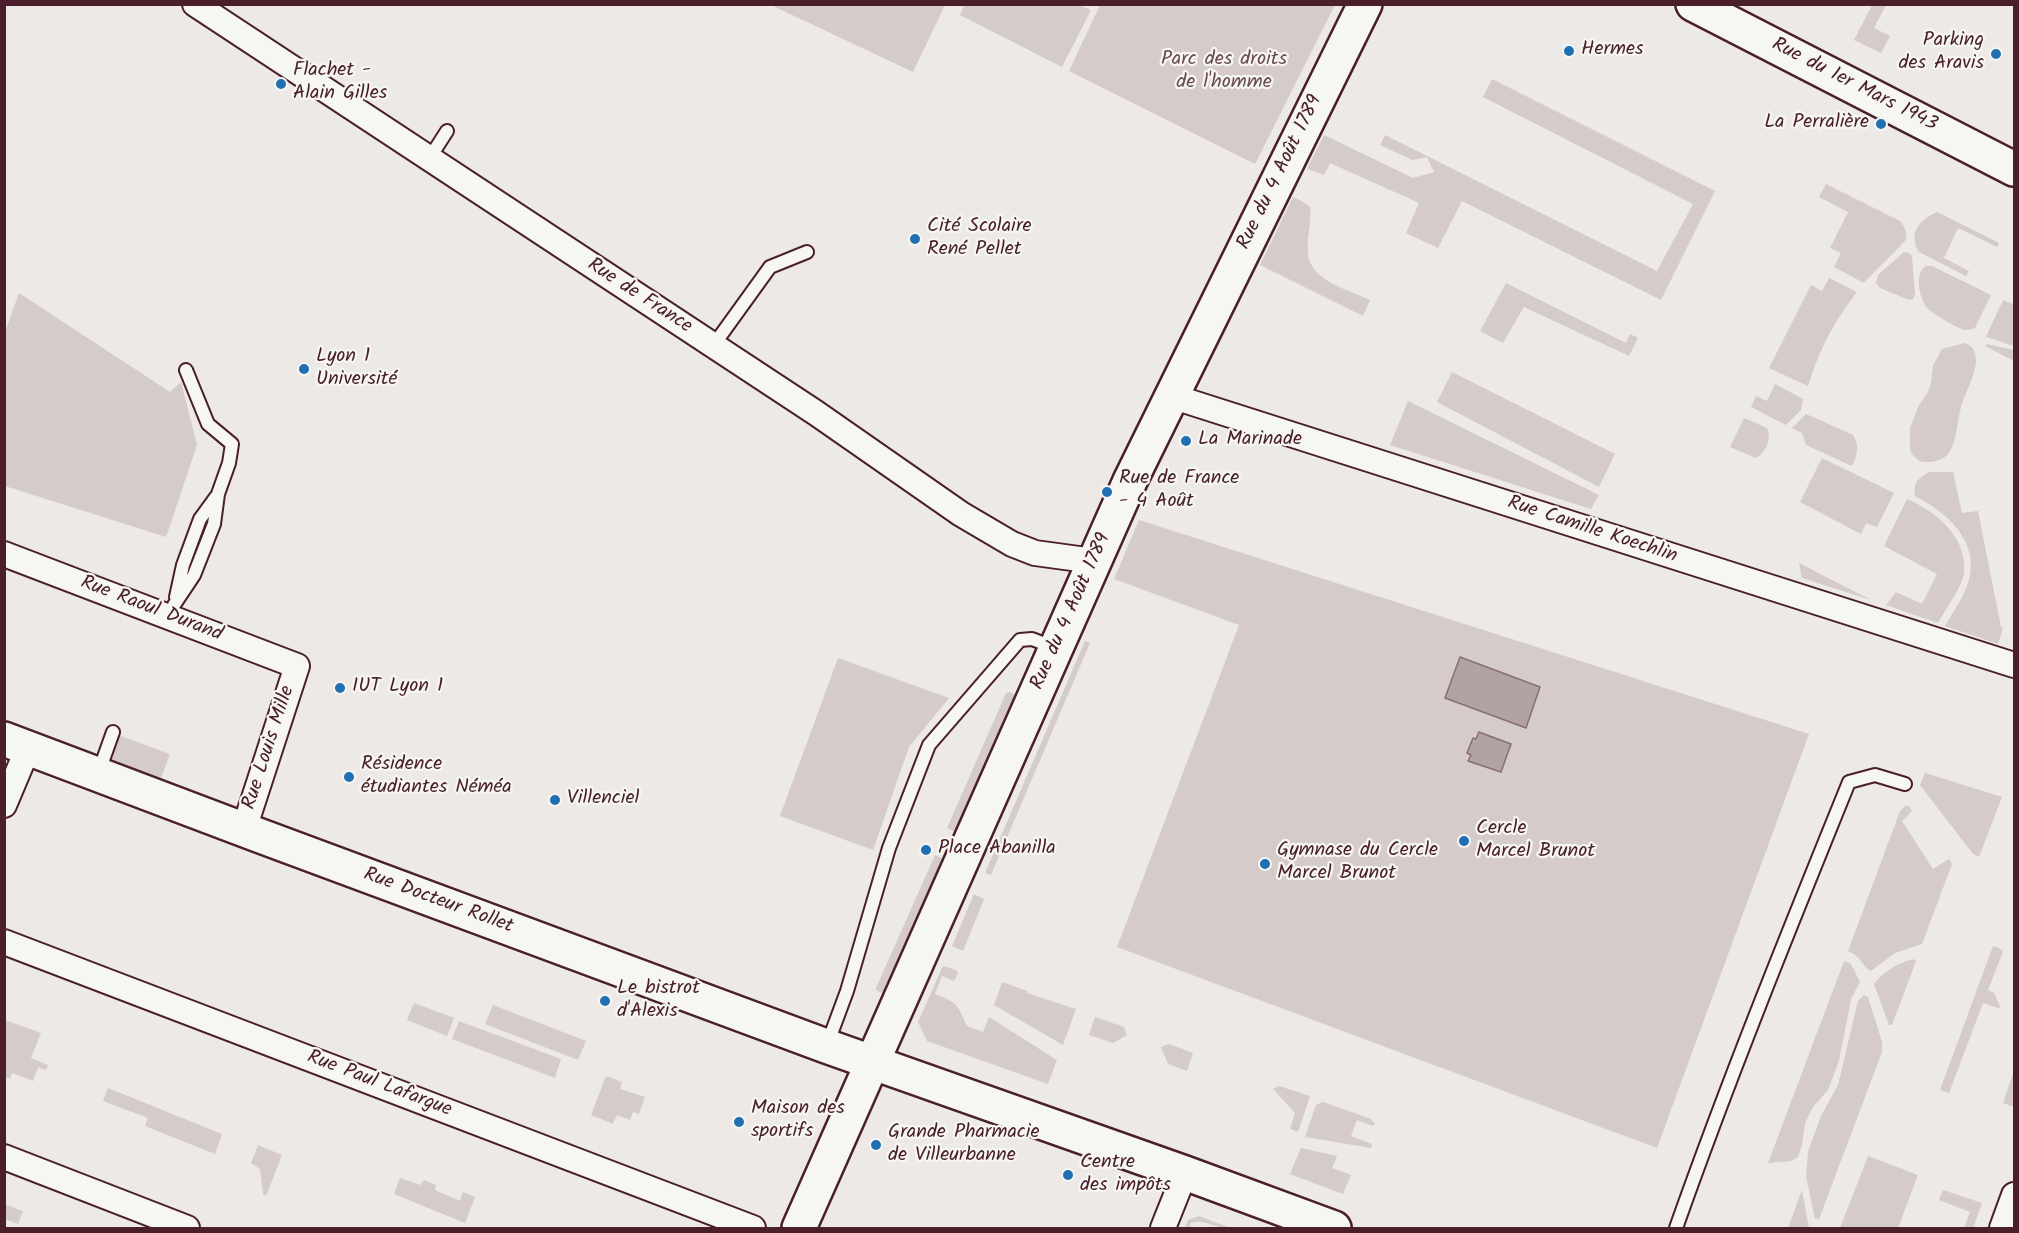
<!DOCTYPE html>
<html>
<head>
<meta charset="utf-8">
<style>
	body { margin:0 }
	#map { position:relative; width:2019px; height:1233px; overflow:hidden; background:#ece9e6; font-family:Kalam,sans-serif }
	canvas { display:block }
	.frame { position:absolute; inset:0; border:6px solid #4a1f2b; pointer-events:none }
</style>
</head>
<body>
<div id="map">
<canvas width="2019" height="1233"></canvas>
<div class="frame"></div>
</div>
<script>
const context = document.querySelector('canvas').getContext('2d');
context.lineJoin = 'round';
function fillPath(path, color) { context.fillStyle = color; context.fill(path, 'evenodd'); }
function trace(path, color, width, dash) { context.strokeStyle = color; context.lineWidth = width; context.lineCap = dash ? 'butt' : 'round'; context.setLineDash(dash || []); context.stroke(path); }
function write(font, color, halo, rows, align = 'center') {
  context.font = font + ' Kalam,sans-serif'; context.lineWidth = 4.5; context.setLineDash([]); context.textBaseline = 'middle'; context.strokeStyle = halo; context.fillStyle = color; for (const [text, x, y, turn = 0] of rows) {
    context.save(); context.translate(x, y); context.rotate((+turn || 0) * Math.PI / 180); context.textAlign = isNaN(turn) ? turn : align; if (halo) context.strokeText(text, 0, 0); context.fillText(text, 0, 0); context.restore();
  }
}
fillPath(new Path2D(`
	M 965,4 L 1079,5 L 1091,10 L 1062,67 L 960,15 Z
	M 771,5 L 945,4 L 945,5 L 913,72 Z
	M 1100,5 L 1100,4 L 1335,5 L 1255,164 L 1069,71 Z
	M 1872,5 L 1886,5 L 1874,28 L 1890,36 L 1881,53 L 1854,40 Z
	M 1492,79 L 1715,191 L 1661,300 L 1462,201 L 1438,248 L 1406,233 L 1419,203 L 1330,163 L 1324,175 L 1307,169 L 1324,135 L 1413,178 L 1434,172 L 1427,157 L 1412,160 L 1380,145 L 1385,135 L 1657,271 L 1693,204 L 1483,97 Z
	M 1826,184 L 1900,221 C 1904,227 1908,232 1906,239 C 1904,244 1871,274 1864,283 L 1834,267 L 1841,253 L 1830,248 L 1848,212 L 1819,197 Z
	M 1293,197 L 1302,201 L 1310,207 C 1312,223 1306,238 1308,254 C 1311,281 1349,290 1370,300 L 1363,316 L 1260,265 Z
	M 1937,212 L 1999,243 L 1997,247 L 1958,228 L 1944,258 L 1969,271 L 1966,276 L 1919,252 C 1908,234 1919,219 1937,212 Z
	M 1904,252 L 1909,253 L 1912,256 L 1915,294 L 1913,299 L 1909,300 L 1880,288 L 1876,283 L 1878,275 Z
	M 1926,266 L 1932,266 L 1991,295 L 1975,328 C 1971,329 1969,330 1965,330 C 1959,329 1933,314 1928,309 C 1920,300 1913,274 1926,266 Z
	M 1829,278 L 1857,292 C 1832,325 1821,346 1808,386 L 1769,368 L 1811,285 L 1822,291 Z
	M 1506,283 L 1626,343 L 1630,334 L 1638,338 L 1629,356 L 1524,307 L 1503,343 L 1480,331 Z
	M 19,293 L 170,392 L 181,382 L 197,445 L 166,537 L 5,486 L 5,332 Z
	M 2003,300 L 2013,304 L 2014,303 L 2014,346 L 1986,337 Z
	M 1965,343 C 1990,353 1965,391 1961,407 C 1954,433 1959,468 1919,461 L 1911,453 L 1910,448 L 1910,428 L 1919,405 L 1928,392 L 1931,383 L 1933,366 L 1942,349 Z
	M 1987,344 L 2014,350 L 2014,361 L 1985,346 Z
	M 1452,372 L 1615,454 L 1599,487 L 1437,402 Z
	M 1775,384 L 1803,399 L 1801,410 L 1786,425 L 1751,407 L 1756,396 L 1767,401 Z
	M 1408,401 L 1599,495 L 1591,509 L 1390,445 Z
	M 1806,414 L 1853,435 C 1860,447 1857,455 1852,466 L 1806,445 L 1802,433 L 1792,428 Z
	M 1744,418 L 1767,428 C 1772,440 1766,452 1756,458 L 1730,447 Z
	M 1822,458 L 1894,493 L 1877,527 L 1866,523 L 1861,534 L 1800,502 Z
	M 1929,472 L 1953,472 L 1962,513 L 1978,511 L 2001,627 L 2003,628 L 1998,644 L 1945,626 C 1954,610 1967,593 1970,575 C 1977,538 1944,511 1915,496 C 1913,483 1917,479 1929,472 Z
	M 1907,499 C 1936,511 1968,538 1964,573 C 1962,587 1945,610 1938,623 L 1886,605 L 1896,592 L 1922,604 L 1937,574 L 1884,546 Z
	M 1139,520 L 1809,734 L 1657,1148 L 1117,947 L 1239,625 L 1114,579 Z
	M 1799,563 L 1871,600 L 1802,578 Z
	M 1085,641 L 1090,643 L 991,875 L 985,873 Z
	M 838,658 L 949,698 L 909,747 L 873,850 L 780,816 Z
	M 1009,692 L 1017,695 L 955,832 L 947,828 L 1006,693 Z
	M 118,735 L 170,754 L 160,781 L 108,762 Z
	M 1925,773 L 2002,797 L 1979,857 L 1973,854 L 1920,785 Z
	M 1905,806 L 1909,806 L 1912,811 L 1902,821 L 1933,869 L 1949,859 L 1952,864 L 1922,944 L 1895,953 L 1871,971 C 1861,966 1863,957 1848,951 L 1900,811 Z
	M 935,855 L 944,859 L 884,994 L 876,990 L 876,988 Z
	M 974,894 L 984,899 L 963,951 L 952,946 Z
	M 1993,946 L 1999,948 L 2003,952 L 1988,990 L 1994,993 L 2001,1009 L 1983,1003 L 1949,1093 L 1940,1090 Z
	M 1913,959 L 1916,961 L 1892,1025 L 1889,1025 L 1874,984 C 1884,971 1898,963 1913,959 Z
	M 1844,961 L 1851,964 L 1860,982 L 1851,999 L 1839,1061 L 1828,1090 L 1813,1107 L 1805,1123 L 1802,1145 L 1798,1157 L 1791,1161 L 1768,1163 Z
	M 943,966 L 956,970 L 958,973 L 954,981 L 942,976 L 935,994 C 957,1002 958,1005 967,1026 L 983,1032 L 989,1017 L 1057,1060 L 1048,1084 L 927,1041 L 918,1022 Z
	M 1002,982 L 1027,991 L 1027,993 L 1076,1009 L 1063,1045 L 994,1005 Z
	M 1864,995 L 1868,997 L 1882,1042 L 1882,1052 L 1819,1219 L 1815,1219 L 1806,1176 L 1808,1152 L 1821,1116 L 1838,1085 L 1858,1001 Z
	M 414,1003 L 454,1018 L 447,1036 L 407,1020 Z
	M 493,1005 L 586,1041 L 578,1060 L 485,1024 Z
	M 1095,1017 L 1124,1027 L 1127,1035 L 1113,1043 L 1089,1035 Z
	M 5,1020 L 41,1033 L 31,1058 L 48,1065 L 46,1070 L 38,1067 L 33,1081 L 12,1073 L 10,1079 L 5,1077 Z
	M 459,1021 L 561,1059 L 555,1078 L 452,1039 Z
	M 1169,1044 L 1193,1053 L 1187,1071 L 1168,1064 L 1161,1047 Z
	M 2014,1071 L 2014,1107 L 2003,1103 Z
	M 606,1076 L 622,1082 L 620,1089 L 645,1097 L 639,1114 L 633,1112 L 630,1120 L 617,1115 L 613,1124 L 591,1115 Z
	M 1279,1086 L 1310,1096 L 1298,1132 L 1290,1129 L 1295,1113 L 1273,1089 Z
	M 108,1088 L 222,1134 L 215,1154 L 145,1126 L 148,1118 L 103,1101 Z
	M 1323,1102 L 1371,1119 L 1375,1124 L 1373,1126 L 1357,1120 L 1351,1136 L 1372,1144 L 1371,1148 L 1305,1137 L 1316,1105 Z
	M 258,1145 L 282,1155 L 266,1196 L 263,1194 L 260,1169 L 251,1163 Z
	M 1301,1148 L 1337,1156 L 1332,1168 L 1351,1175 L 1343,1194 L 1290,1174 Z
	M 1868,1156 L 1918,1175 L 1898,1228 L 1840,1228 Z
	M 400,1178 L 420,1185 L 424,1180 L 436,1185 L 435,1190 L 460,1201 L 463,1192 L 475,1197 L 465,1223 L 394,1194 Z
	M 1802,1190 L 1809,1228 L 1788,1228 Z
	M 1943,1190 L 1982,1203 L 1973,1228 L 1964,1228 L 1970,1212 L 1939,1200 Z
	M 4,1204 L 23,1211 L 18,1224 L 5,1219 Z
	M 1199,1216 L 1230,1228 C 1216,1229 1204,1218 1191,1223 L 1189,1228 L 1185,1228 L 1188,1220 Z`), '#d4cbca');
const water = new Path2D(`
	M 1460,657 L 1540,687 L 1526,728 L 1445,698 Z
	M 1479,732 L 1511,744 L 1501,772 L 1468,761 L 1471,755 L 1467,753 L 1473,738 L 1476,739 Z`);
fillPath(water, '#b1a2a3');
trace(water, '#886e73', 1.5);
const lane = new Path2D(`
	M 429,159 L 447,131
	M 713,346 L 770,267 L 807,252
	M 176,597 L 183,565 L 200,519 L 216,497
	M 174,605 L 194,575 L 214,524 L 218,494 L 229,463 L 232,444 L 208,424 L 186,370
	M 98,774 L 113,732
	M 827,1045 L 847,991 L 889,848 L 929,745 L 1020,640 L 1032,639 L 1055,648
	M 1676,1228 C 1729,1078 1789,930 1849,782 L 1875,775 L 1905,784`);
const street = new Path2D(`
	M 195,4 L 816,413 L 961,514 L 1012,544 L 1035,553 L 1094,561
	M 1171,396 L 2014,665
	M 4,554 L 297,666 L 244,829
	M 4,805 L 28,748
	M 4,942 L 753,1228
	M 4,1157 L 187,1228
	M 1163,1228 L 1185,1173
	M 2002,1228 L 2014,1195`);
const secondary = new Path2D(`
	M 1693,4 L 2014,169
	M 4,739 L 258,835 L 826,1046 L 1185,1173 L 1334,1228
	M 799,1228 L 1130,481 L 1365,4`);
trace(lane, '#4a1f2b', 16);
trace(street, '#4a1f2b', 28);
trace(secondary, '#4a1f2b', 38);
trace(lane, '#f6f6f2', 12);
trace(street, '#f6f6f2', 24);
trace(secondary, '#f6f6f2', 33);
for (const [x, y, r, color] of [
	[1569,51,6,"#1f6fb2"],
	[1996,54,6,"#1f6fb2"],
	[281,84,6,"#1f6fb2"],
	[1881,124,6,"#1f6fb2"],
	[915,239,6,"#1f6fb2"],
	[304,369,6,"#1f6fb2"],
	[1186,441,6,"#1f6fb2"],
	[1107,492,6,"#1f6fb2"],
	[340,688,6,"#1f6fb2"],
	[349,777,6,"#1f6fb2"],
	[555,800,6,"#1f6fb2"],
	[1464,841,6,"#1f6fb2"],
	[926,850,6,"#1f6fb2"],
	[1265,864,6,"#1f6fb2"],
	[605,1001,6,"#1f6fb2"],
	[739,1122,6,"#1f6fb2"],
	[876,1145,6,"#1f6fb2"],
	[1068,1175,6,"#1f6fb2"]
]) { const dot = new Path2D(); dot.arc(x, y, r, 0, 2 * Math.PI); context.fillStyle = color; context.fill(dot); trace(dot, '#f6f6f2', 2); }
write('20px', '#4a1f2b', '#f6f6f2', [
	["Parking",1984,42,"right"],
	["des Aravis",1984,65,"right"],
	["Hermes",1581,51],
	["Flachet -",293,72],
	["Alain Gilles",293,95],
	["La Perralière",1869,124,"right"],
	["Cité Scolaire",927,228],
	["René Pellet",927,251],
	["Lyon 1",316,358],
	["Université",316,381],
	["La Marinade",1198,441],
	["Rue de France",1119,480],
	["- 4 Août",1119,503],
	["IUT Lyon 1",352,688],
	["Résidence",361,766],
	["étudiantes Néméa",361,789],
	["Villenciel",567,800],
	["Cercle",1476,830],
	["Marcel Brunot",1476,853],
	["Place Abanilla",938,850],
	["Gymnase du Cercle",1277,852],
	["Marcel Brunot",1277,875],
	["Le bistrot",617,990],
	["d'Alexis",617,1013],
	["Maison des",751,1110],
	["sportifs",751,1133],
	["Grande Pharmacie",888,1134],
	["de Villeurbanne",888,1157],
	["Centre",1080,1164],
	["des impôts",1080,1187]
], 'left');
write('20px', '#6c4a53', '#f6f6f2', [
	["Parc des droits",1224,61],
	["de l'homme",1224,84]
]);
write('20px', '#4a1f2b', '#f6f6f2', [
	["Rue du 1er Mars 1943",1854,86,27],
	["Rue du 4 Août 1789",1281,173,-64],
	["Rue de France",639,297,33],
	["Rue Camille Koechlin",1592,531,18],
	["Rue Raoul Durand",151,610,21],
	["Rue du 4 Août 1789",1072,612,-66],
	["Rue Louis Mille",270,748,-72],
	["Rue Docteur Rollet",438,902,20],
	["Rue Paul Lafargue",379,1085,21]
]);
</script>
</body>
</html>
